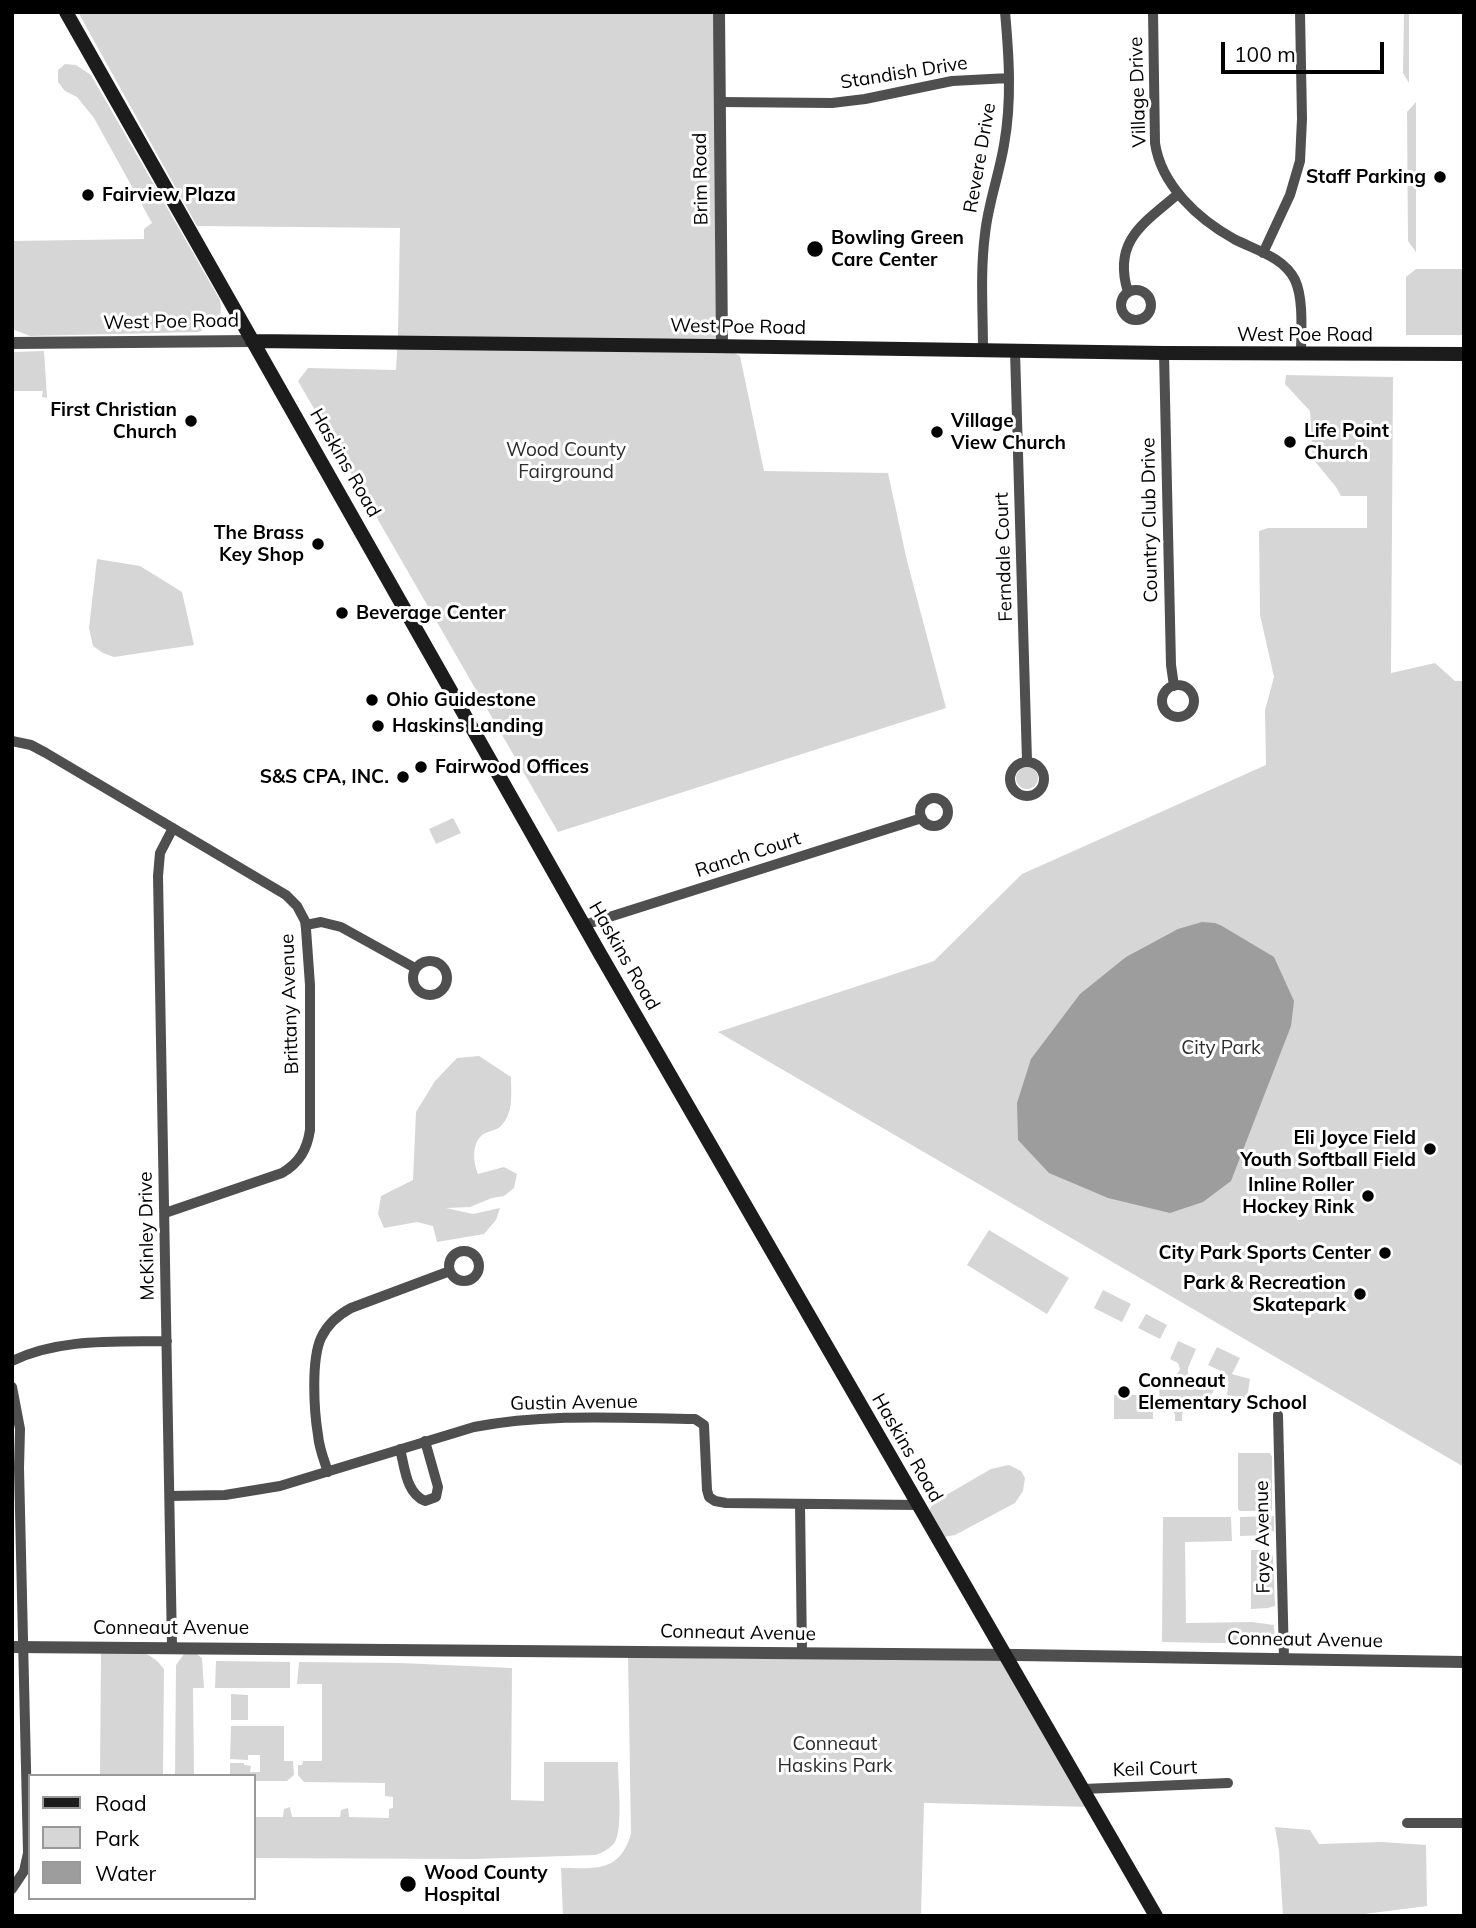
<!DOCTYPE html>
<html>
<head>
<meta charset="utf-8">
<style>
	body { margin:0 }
	#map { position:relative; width:1476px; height:1928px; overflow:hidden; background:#fff; font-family:Mulish,sans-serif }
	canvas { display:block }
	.frame { position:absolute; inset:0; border:14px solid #000; pointer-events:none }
	.legend { position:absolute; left:28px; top:1774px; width:228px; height:126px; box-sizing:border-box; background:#fff; border:2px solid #999; margin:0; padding:9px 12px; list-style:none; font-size:21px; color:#000 }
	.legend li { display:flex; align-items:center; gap:14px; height:35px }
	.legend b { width:35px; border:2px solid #999 }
	.scale { position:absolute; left:1221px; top:42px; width:163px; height:32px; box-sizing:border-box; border:4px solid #000; border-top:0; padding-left:9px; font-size:21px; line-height:24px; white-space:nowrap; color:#000; -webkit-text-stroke:5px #fff; paint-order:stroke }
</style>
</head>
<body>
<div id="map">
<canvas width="1476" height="1928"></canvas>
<div class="frame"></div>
<ul class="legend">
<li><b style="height:9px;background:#1c1c1c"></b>Road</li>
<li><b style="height:19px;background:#d6d6d6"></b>Park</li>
<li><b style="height:19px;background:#9d9d9d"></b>Water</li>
</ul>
<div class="scale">100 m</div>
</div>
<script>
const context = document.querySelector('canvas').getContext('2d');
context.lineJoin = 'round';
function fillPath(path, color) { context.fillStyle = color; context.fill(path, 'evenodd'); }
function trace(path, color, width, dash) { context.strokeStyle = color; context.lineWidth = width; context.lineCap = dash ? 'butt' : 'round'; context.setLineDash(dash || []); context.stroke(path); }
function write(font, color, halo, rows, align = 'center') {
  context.font = font + ' Mulish,sans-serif'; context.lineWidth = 6; context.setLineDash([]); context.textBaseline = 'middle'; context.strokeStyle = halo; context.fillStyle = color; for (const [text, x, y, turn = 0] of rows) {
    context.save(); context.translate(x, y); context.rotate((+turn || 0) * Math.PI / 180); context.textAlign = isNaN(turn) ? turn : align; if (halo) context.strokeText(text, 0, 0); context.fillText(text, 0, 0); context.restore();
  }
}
fillPath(new Path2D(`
	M 78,12 L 719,12 L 722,346 L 740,356 L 764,471 L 888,473 L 907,561 L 946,708 L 558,832 L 298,381 L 308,368 L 396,370 L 398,334 L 400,228 L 197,226 Z
	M 1404,12 L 1409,12 L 1409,83 L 1403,73 Z
	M 65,64 L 76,65 L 91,75 L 220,300 C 223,322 217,325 198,332 L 30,336 L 12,329 L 12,241 L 144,239 L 144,229 L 152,223 L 94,118 L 77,97 L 65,91 L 58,82 L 58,70 Z
	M 1416,102 L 1416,252 L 1408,241 L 1407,112 Z
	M 1416,269 L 1464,269 L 1464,335 L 1406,335 L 1406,277 Z
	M 44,351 L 47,398 L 42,397 L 43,391 L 12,391 L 12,352 Z
	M 1286,375 L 1393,377 L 1391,673 L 1435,663 L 1455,681 L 1464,681 L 1464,1467 L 718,1032 L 934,961 L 1022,874 L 1266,765 L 1265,710 L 1274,677 L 1260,615 L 1259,531 L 1268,528 L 1367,528 L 1367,496 L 1341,496 L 1336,487 L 1313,459 L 1310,411 L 1285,384 Z
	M 97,559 L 140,566 L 182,592 L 194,645 L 114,657 L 103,653 L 93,646 L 89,628 Z
	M1016 778a11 11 0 1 1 22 0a11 11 0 1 1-22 0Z
	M 453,818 L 461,833 L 436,844 L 429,829 Z
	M 479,1056 L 511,1077 C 511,1093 514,1113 501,1126 C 496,1131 486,1131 481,1136 C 471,1146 474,1164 478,1174 L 504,1167 L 517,1174 L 514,1188 L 504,1196 L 492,1198 L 470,1207 L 446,1208 L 473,1214 L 500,1208 L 496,1220 L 484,1234 L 437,1242 L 433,1226 L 417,1222 L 384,1228 L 378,1214 L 381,1196 L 413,1180 L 416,1112 L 435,1081 L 457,1058 Z
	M 989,1230 L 1069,1278 L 1047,1314 L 967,1265 Z
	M 1103,1290 L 1131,1304 L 1122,1322 L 1094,1308 Z
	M 1146,1314 L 1167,1325 L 1160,1339 L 1138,1328 Z
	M 1178,1341 L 1196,1349 L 1188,1368 L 1188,1374 L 1201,1380 L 1210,1381 L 1214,1390 L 1211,1395 L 1203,1397 L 1203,1407 L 1197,1407 L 1197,1404 L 1193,1401 C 1183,1404 1182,1411 1182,1421 L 1175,1421 L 1175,1414 L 1172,1411 L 1160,1412 L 1159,1384 L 1178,1373 L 1180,1369 L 1178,1363 L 1170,1359 Z
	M 1217,1347 L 1240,1358 L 1232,1374 L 1250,1379 L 1247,1398 L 1227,1395 C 1231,1373 1227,1374 1208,1365 Z
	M 1114,1395 L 1153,1395 L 1153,1419 L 1114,1419 Z
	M 1238,1453 L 1270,1453 L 1272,1457 L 1272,1511 L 1240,1511 L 1238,1509 Z
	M 1009,1465 L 1021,1471 L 1025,1478 L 1023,1491 L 1015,1503 L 955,1535 L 944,1537 L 929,1511 L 934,1502 L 991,1469 Z
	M 1274,1516 L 1274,1531 L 1269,1531 L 1269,1535 L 1240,1536 L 1240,1517 Z
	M 1163,1517 L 1231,1517 L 1232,1541 L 1185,1542 L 1186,1623 L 1252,1622 L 1274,1625 L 1275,1644 L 1162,1642 Z
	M 1251,1550 L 1269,1550 L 1273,1556 L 1275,1606 L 1268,1608 L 1251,1609 Z
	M 101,1651 C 128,1652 146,1645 164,1669 L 163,1776 L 100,1776 Z
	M 194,1652 L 202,1658 L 204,1688 L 193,1688 L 194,1776 L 175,1776 L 176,1665 L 184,1654 Z
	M 628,1656 L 732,1659 L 1005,1656 L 1093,1807 L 924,1803 L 921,1916 L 563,1916 L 561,1868 C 596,1868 619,1873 631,1834 Z
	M 216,1661 L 290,1662 L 290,1688 L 215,1688 Z
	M 299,1662 L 400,1663 L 512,1668 L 511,1800 L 544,1801 L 544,1762 L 618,1762 C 618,1780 623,1828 615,1842 C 610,1849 603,1852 596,1855 L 474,1859 L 254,1858 L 254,1817 L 283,1817 L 284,1809 L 290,1807 L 292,1817 L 340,1817 L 341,1810 L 348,1808 L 349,1817 L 389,1818 L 389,1809 L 393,1808 L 393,1797 L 385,1796 L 385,1783 L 304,1782 L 298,1775 L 298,1765 L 302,1765 L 303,1761 L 322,1761 L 322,1684 L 297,1684 Z
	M 231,1694 L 248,1695 L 248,1720 L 231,1720 Z
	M 231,1726 L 284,1726 L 284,1761 L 293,1761 L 294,1775 L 287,1781 L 254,1781 L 254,1776 L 230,1776 L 230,1763 L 244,1763 L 244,1765 L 251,1766 L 250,1772 L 260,1772 L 260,1755 L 248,1755 L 248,1760 L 230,1759 Z
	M 1275,1827 L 1310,1830 L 1319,1844 L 1382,1842 L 1426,1845 L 1427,1906 L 1349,1916 L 1283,1916 L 1279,1851 Z`), '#d6d6d6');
fillPath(new Path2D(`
	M 1202,922 L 1215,923 L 1222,926 L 1274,957 L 1294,1001 L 1291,1026 L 1231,1181 L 1203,1202 L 1170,1213 L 1108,1198 L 1049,1173 L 1018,1140 L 1017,1103 L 1031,1059 L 1080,994 L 1126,957 L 1178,929 Z`), '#9d9d9d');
trace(new Path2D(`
	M 1153,12 L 1155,143 C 1161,185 1198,219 1234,239 C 1255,250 1284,257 1295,280 C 1304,299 1301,333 1301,355
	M 720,102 L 832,103 L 865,99 L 952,81 L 1009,78
	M 1263,253 L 1290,195 L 1300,161 L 1302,119 L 1300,12
	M1121 305a15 15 0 1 1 30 0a15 15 0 1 1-30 0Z
	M 1128,292 C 1112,241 1144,223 1178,194
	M 983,351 C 983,312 980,272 985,234 C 988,204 999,175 1004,145 C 1012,101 1009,56 1005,12
	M 1015,351 L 1027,761
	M 1164,353 L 1171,665 L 1174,686
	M1162 701a16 16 0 1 1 32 0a16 16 0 1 1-32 0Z
	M 12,741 L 31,745 L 46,753 L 286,895 L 297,906 L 305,921 L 306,929 L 310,985 L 310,1130 C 307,1150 299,1163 282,1173 L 165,1213
	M1010 779a17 17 0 1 1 34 0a17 17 0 1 1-34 0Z
	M920 812a14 14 0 1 1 28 0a14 14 0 1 1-28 0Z
	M 306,925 L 321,922 L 341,927 L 415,968
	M 584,925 L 922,818
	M413 978a17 17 0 1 1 34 0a17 17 0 1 1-34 0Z
	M449 1266a15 15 0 1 1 30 0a15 15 0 1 1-30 0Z
	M 12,1361 C 60,1338 115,1342 167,1341
	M 12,1387 L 20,1429 L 19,1468 L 28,1853 L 24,1871 L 12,1889
	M 1278,1415 L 1284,1659
	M 400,1449 C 405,1468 406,1493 425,1501 L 436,1497 L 438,1487 L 425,1441
	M 328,1472 C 324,1460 319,1448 318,1435 C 314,1411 311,1360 321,1338 C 327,1325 338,1315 351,1308 L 450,1271
	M 170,1496 L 225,1495 L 280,1486 L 474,1427 C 547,1413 621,1418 695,1419 L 704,1425 L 707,1490 L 709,1497 L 715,1501 L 726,1503 L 918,1505
	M 800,1504 L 802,1653
	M 172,1647 L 158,876 L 160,853 L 173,828
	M 1083,1789 L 1228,1783
	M 1407,1823 L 1464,1823`), '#4f4f4f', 10);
trace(new Path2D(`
	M 719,12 L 722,346
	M 12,343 L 252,341
	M 12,1647 L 1018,1655 L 1464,1662`), '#4f4f4f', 12);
trace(new Path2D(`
	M 66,12 L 599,952 L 1156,1916
	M 252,341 L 710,346 L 1164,353 L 1464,354`), '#1c1c1c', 14);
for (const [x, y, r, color] of [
	[1440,177,7,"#000"],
	[88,195,7,"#000"],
	[815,249,9,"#000"],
	[191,421,7,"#000"],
	[937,432,7,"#000"],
	[1290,442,7,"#000"],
	[318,544,7,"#000"],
	[342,613,7,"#000"],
	[372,700,7,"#000"],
	[378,726,7,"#000"],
	[421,767,7,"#000"],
	[403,777,7,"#000"],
	[1430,1149,7,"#000"],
	[1368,1196,7,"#000"],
	[1385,1253,7,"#000"],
	[1360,1294,7,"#000"],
	[1124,1392,7,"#000"],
	[408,1884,9,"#000"]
]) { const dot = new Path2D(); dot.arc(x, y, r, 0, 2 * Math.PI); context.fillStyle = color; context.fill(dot); trace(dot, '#fff', 2.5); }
write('19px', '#000', '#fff', [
	["Standish Drive",904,73,-9],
	["Village Drive",1138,92,-92],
	["Revere Drive",980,158,-80],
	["Brim Road",701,179,-91],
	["West Poe Road",171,322,-1],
	["West Poe Road",738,327,1],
	["West Poe Road",1305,335],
	["Haskins Road",345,463,60],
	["Country Club Drive",1150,520,-91],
	["Ferndale Court",1004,557,-92],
	["Ranch Court",748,855,-18],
	["Haskins Road",624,956,60],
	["Brittany Avenue",290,1004,-92],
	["McKinley Drive",147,1236,-91],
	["Gustin Avenue",574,1403,-1],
	["Haskins Road",907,1448,60],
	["Faye Avenue",1263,1537,-91],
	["Conneaut Avenue",171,1628],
	["Conneaut Avenue",738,1633,1],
	["Conneaut Avenue",1305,1640,1],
	["Keil Court",1155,1769,-2]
]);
write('bold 19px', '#000', '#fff', [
	["Staff Parking",1426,177,"right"],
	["Fairview Plaza",102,195],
	["Bowling Green",831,238],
	["Care Center",831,260],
	["First Christian",177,410,"right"],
	["Church",177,432,"right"],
	["Village",951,421],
	["View Church",951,443],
	["Life Point",1304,431],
	["Church",1304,453],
	["The Brass",304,533,"right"],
	["Key Shop",304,555,"right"],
	["Beverage Center",356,613],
	["Ohio Guidestone",386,700],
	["Haskins Landing",392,726],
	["Fairwood Offices",435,767],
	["S&S CPA, INC.",389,777,"right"],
	["Eli Joyce Field",1416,1138,"right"],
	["Youth Softball Field",1416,1160,"right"],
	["Inline Roller",1354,1185,"right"],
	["Hockey Rink",1354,1207,"right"],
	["City Park Sports Center",1371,1253,"right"],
	["Park & Recreation",1346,1283,"right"],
	["Skatepark",1346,1305,"right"],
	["Conneaut",1138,1381],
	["Elementary School",1138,1403],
	["Wood County",424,1873],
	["Hospital",424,1895]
], 'left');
write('19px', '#2d2d2d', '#fff', [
	["Wood County",566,450],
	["Fairground",566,472],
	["City Park",1221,1048],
	["Conneaut",835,1744],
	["Haskins Park",835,1766]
]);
</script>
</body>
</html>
